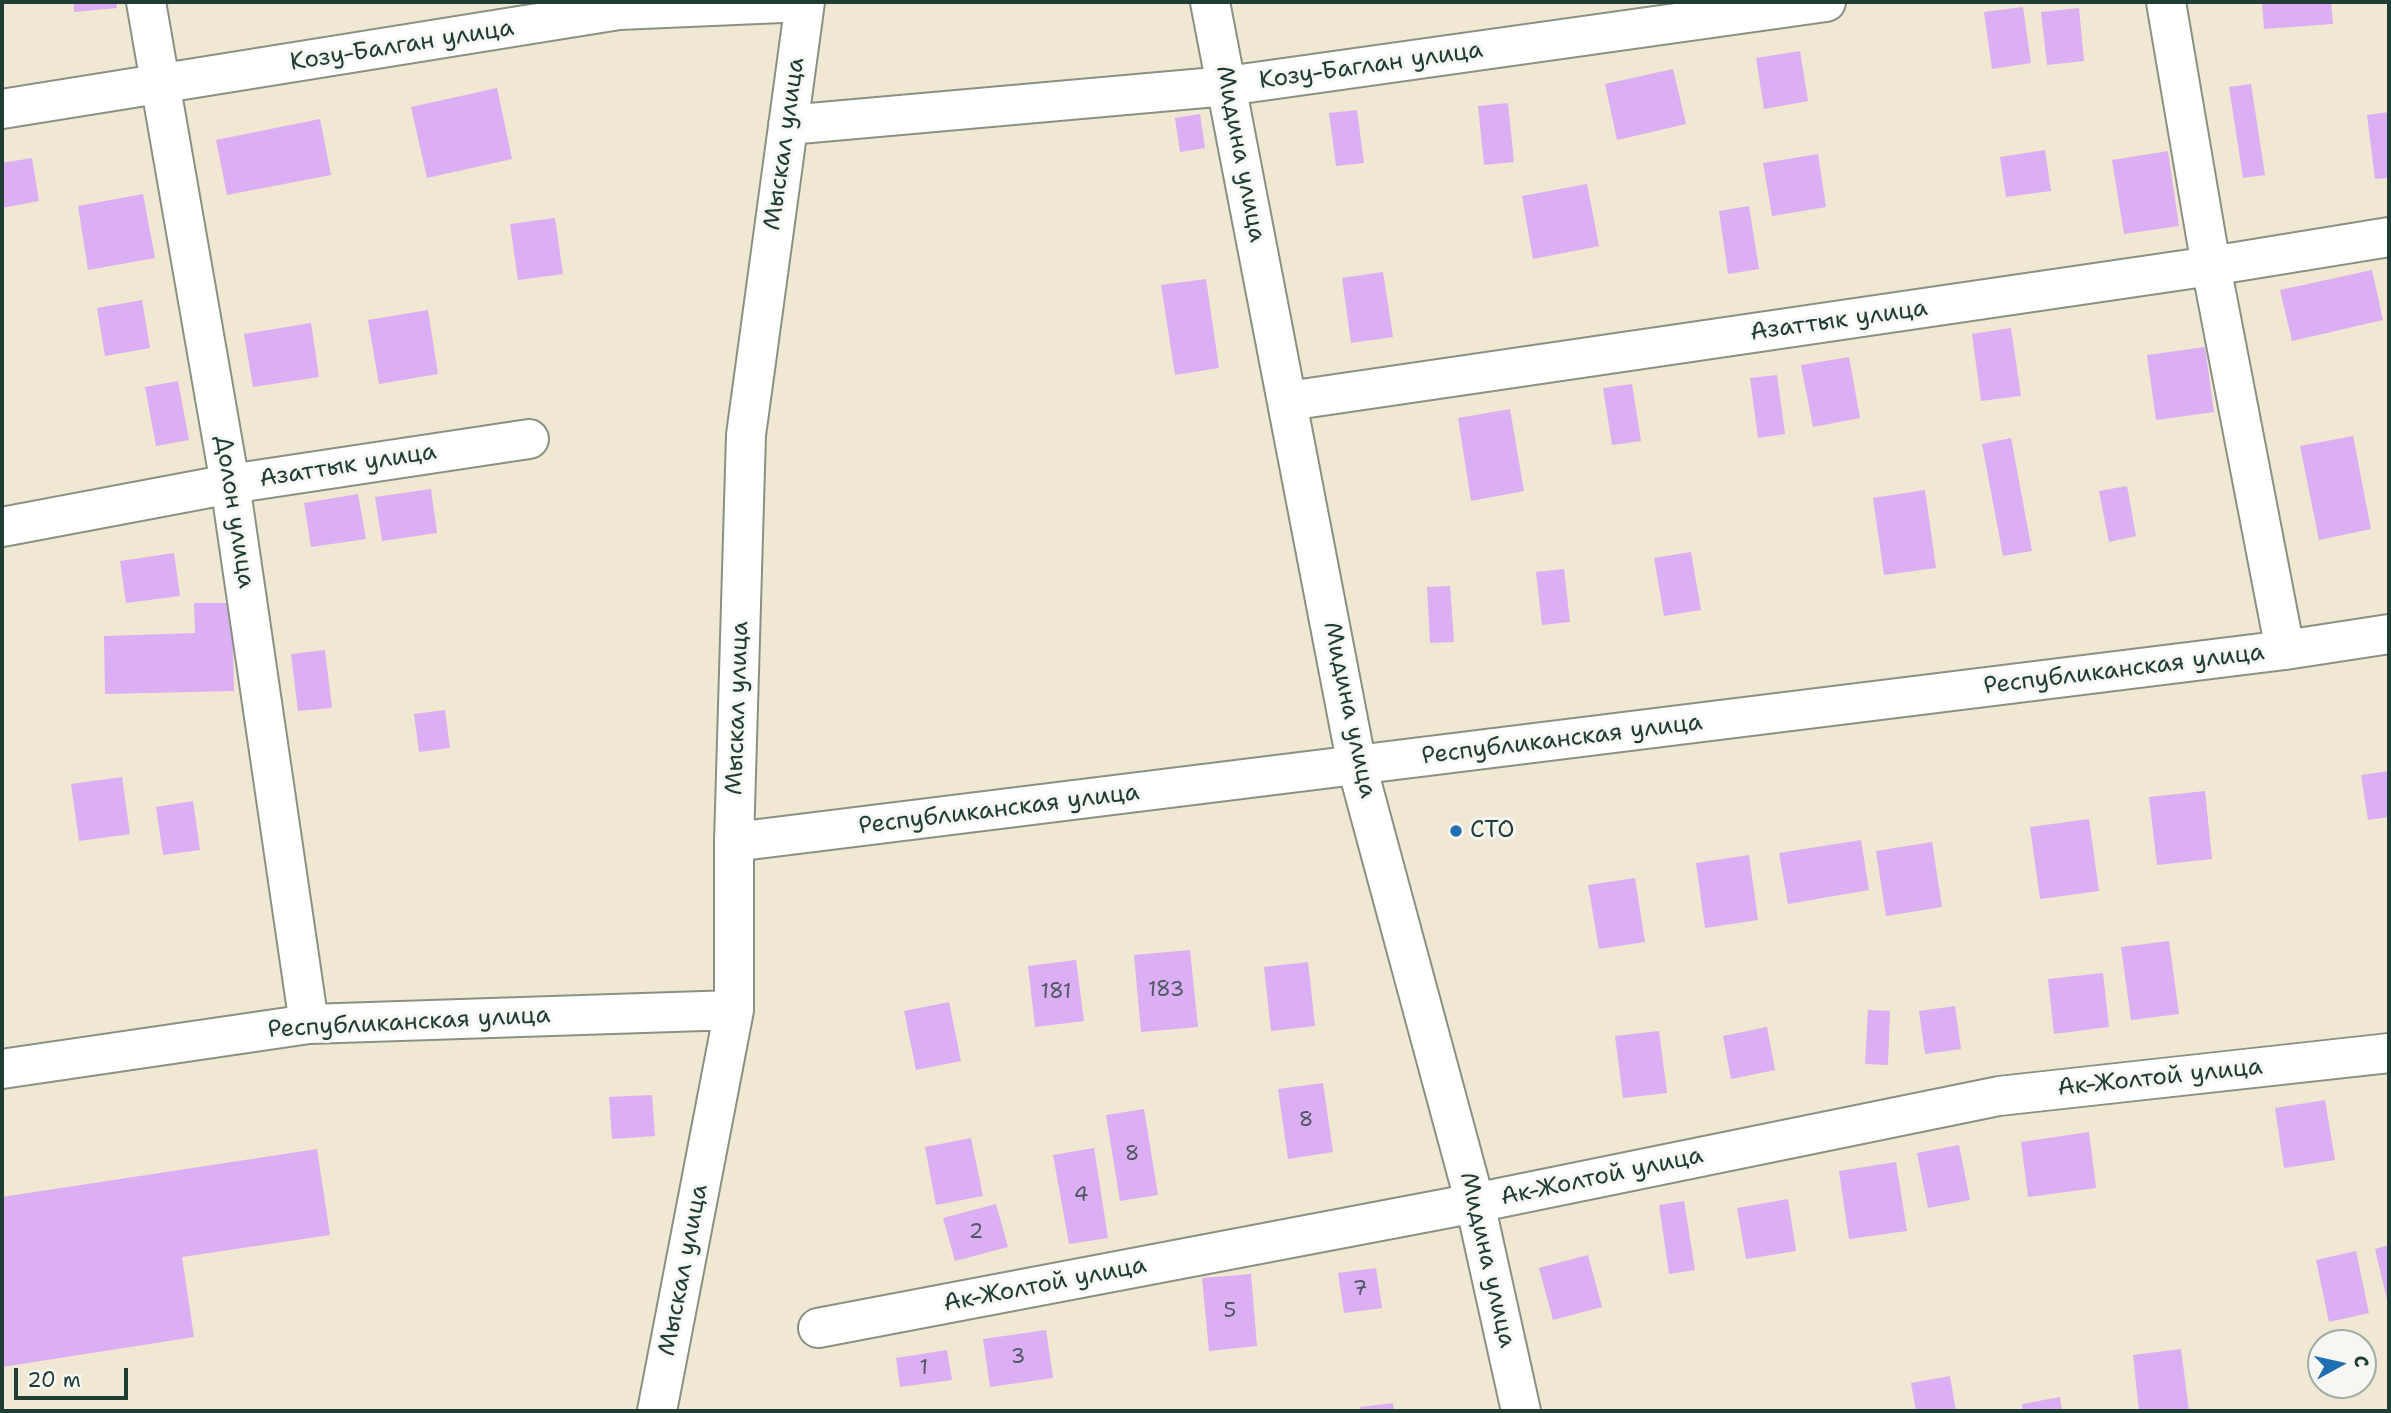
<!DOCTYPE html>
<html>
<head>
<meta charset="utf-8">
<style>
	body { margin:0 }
	#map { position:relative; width:2391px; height:1413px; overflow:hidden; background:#f0e8d2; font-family:"Shantell Sans",sans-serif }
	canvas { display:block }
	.frame { position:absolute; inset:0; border:4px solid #1f3d34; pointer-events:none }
	.north { position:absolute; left:2307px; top:1329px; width:70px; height:70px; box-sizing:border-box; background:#f6f6f2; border:2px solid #a0aca6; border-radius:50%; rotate:82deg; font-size:19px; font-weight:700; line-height:28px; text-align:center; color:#1f3d34 }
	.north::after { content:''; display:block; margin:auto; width:24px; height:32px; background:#1f6fb2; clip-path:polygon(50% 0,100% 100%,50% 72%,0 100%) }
	.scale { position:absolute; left:14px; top:1368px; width:114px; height:32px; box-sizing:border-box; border:4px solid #1f3d34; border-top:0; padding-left:9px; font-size:21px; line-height:24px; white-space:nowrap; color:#1f3d34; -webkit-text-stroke:5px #f6f6f2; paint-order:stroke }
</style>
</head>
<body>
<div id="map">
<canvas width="2391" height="1413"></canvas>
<div class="frame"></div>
<div class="north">С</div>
<div class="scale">20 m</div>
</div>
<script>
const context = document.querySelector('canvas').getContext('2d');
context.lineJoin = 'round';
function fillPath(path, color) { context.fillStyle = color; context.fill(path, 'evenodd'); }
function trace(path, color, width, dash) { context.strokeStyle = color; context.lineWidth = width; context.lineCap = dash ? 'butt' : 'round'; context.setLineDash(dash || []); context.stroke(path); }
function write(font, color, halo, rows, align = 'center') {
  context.font = font + ' "Shantell Sans",sans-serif'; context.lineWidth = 6; context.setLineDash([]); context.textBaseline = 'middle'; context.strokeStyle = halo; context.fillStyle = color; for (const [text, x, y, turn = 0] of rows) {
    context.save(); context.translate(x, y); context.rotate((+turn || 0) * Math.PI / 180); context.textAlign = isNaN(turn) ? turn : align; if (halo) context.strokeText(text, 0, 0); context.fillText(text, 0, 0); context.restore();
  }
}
fillPath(new Path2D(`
	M 74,2 L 116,2 L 117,8 L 74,12 Z
	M 2262,2 L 2331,2 L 2333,24 L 2264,29 Z
	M 2023,7 L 2031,63 L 1992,69 L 1984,12 Z
	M 2079,8 L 2084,61 L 2047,65 L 2041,12 Z
	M 1800,51 L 1808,101 L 1764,109 L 1756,58 Z
	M 1673,69 L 1686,124 L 1617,140 L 1605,84 Z
	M 2251,84 L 2265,175 L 2243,178 L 2229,87 Z
	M 497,88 L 512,159 L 427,178 L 411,107 Z
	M 1508,103 L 1514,162 L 1484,165 L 1478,106 Z
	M 1357,110 L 1364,163 L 1336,166 L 1329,113 Z
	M 2389,112 L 2389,178 L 2375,179 L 2367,115 Z
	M 1200,114 L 1205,148 L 1180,152 L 1175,118 Z
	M 320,119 L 331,175 L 227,195 L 216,140 Z
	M 2045,150 L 2051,191 L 2006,197 L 2000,157 Z
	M 2168,151 L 2179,226 L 2124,234 L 2112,160 Z
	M 1818,154 L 1826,207 L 1772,216 L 1763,163 Z
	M 32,158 L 39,201 L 2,208 L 2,163 Z
	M 1587,184 L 1599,246 L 1533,259 L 1522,196 Z
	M 143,194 L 155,258 L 88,270 L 78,206 Z
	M 1749,206 L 1759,269 L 1728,274 L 1719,211 Z
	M 555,218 L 563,274 L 518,280 L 510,224 Z
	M 2372,270 L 2383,320 L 2292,341 L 2280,290 Z
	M 1383,272 L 1393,337 L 1351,343 L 1342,278 Z
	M 1206,279 L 1219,368 L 1175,375 L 1161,285 Z
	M 142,300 L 150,348 L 105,356 L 97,308 Z
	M 428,310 L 438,374 L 379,384 L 368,320 Z
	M 311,323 L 319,377 L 253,387 L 244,334 Z
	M 2011,328 L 2021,396 L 1981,401 L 1972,334 Z
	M 2205,347 L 2214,412 L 2156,420 L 2147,355 Z
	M 1849,357 L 1860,418 L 1813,427 L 1801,365 Z
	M 1777,375 L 1785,434 L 1758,438 L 1750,378 Z
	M 178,381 L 189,440 L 156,446 L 145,387 Z
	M 1632,384 L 1641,441 L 1612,445 L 1603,388 Z
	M 1510,409 L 1524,491 L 1471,501 L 1458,418 Z
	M 2353,436 L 2371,529 L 2319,540 L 2300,446 Z
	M 2011,438 L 2032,551 L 2003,556 L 1982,444 Z
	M 2127,486 L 2136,536 L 2109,542 L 2099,491 Z
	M 431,489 L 437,533 L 382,541 L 375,497 Z
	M 1925,490 L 1936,568 L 1884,575 L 1873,498 Z
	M 358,494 L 366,539 L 311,547 L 304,503 Z
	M 1691,552 L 1701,610 L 1664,616 L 1654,558 Z
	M 174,553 L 180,596 L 126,603 L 120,561 Z
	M 1564,569 L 1570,622 L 1542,625 L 1536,572 Z
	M 1450,586 L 1454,642 L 1430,643 L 1427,587 Z
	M 194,603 L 232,603 L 234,691 L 105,694 L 104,636 L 195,633 Z
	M 325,650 L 332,708 L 298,711 L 291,654 Z
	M 445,710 L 450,748 L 419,752 L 414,714 Z
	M 2389,771 L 2389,817 L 2368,820 L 2361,775 Z
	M 122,777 L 130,834 L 79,841 L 71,784 Z
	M 2205,791 L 2212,859 L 2157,865 L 2149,797 Z
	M 193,801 L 200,850 L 163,855 L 156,807 Z
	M 2089,819 L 2099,891 L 2040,899 L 2030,827 Z
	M 1861,840 L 1869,890 L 1788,904 L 1779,853 Z
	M 1932,842 L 1942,907 L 1886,916 L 1876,851 Z
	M 1749,855 L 1758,920 L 1705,928 L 1696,863 Z
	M 1635,878 L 1645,942 L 1599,949 L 1588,885 Z
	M 2169,941 L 2179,1014 L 2131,1020 L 2121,947 Z
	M 1190,950 L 1198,1027 L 1141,1032 L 1134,955 Z
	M 1076,960 L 1084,1021 L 1035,1027 L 1028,966 Z
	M 1308,962 L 1315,1026 L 1271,1031 L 1264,967 Z
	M 2103,973 L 2109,1027 L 2054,1034 L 2048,979 Z
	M 949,1002 L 961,1061 L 916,1070 L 904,1011 Z
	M 1955,1006 L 1961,1049 L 1925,1054 L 1919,1011 Z
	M 1868,1010 L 1890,1011 L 1888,1065 L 1865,1064 Z
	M 1767,1027 L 1775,1070 L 1731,1079 L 1723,1036 Z
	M 1659,1031 L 1667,1093 L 1623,1098 L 1615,1036 Z
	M 1323,1083 L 1333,1152 L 1288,1159 L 1278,1089 Z
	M 652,1095 L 655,1136 L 612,1139 L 609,1097 Z
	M 2325,1100 L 2335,1160 L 2284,1168 L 2275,1108 Z
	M 1144,1109 L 1158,1195 L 1120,1201 L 1106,1115 Z
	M 2089,1132 L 2096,1188 L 2028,1197 L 2021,1142 Z
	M 971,1138 L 983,1196 L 936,1205 L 925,1147 Z
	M 1959,1145 L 1970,1200 L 1928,1208 L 1917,1153 Z
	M 1094,1148 L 1108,1238 L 1069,1244 L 1053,1155 Z
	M 317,1149 L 330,1235 L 182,1257 L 194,1337 L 2,1367 L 2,1197 Z
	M 1896,1162 L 1907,1231 L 1849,1239 L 1839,1171 Z
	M 1788,1199 L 1796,1251 L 1746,1259 L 1737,1208 Z
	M 1684,1201 L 1695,1270 L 1669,1274 L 1659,1205 Z
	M 996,1204 L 1008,1247 L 955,1261 L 943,1218 Z
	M 2389,1245 L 2389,1304 L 2388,1304 L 2375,1249 Z
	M 2356,1251 L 2369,1313 L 2329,1322 L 2316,1260 Z
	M 1588,1255 L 1602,1307 L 1553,1320 L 1539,1268 Z
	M 1376,1268 L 1382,1308 L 1344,1313 L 1338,1273 Z
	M 1251,1274 L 1257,1346 L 1209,1351 L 1202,1278 Z
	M 1046,1330 L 1053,1378 L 990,1387 L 983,1339 Z
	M 2181,1349 L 2189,1411 L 2139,1411 L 2133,1355 Z
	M 947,1350 L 952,1380 L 900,1387 L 896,1358 Z
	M 1950,1376 L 1956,1411 L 1916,1411 L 1911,1383 Z
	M 2060,1397 L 2062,1411 L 2023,1411 L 2022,1404 Z
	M 1393,1403 L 1394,1411 L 1361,1411 L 1360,1407 Z`), '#dcaef3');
const minor = new Path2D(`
	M 146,2 L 230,484 L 309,1024
	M 1210,2 L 1357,766 L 1475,1203 L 1521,1411
	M 2166,2 L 2211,266 L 2285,650
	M 2,109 L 619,10 L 805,2
	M 788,125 L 1227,86 L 1826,2
	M 1288,401 L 2211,266 L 2389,237
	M 2,527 L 230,484 L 529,439
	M 734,842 L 2285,650 L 2389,634
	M 2,1069 L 309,1024 L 734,1010
	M 818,1328 L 1475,1203 L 1999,1096 L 2389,1053
	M 657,1411 L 734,1010 L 734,842 L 746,435 L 805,2`);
trace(minor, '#889283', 42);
trace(minor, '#fff', 38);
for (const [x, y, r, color] of [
	[1456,831,7,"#1f6fb2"]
]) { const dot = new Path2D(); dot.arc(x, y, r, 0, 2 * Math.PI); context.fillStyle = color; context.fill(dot); trace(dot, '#f6f6f2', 2.5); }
write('21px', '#4e5964', null, [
	["183",1166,991],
	["181",1056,993],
	["8",1306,1121],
	["8",1132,1155],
	["4",1081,1196],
	["2",976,1233],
	["7",1360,1290],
	["5",1230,1312],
	["3",1018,1358],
	["1",924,1369]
]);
write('24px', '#1f3d34', '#f6f6f2', [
	["Козу-Балган улица",402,46,-9],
	["Козу-Баглан улица",1371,66,-8],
	["Мыскал улица",785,144,-82],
	["Мидина улица",1240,154,79],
	["Азаттык улица",1839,321,-8],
	["Азаттык улица",348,466,-9],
	["Долон улица",234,512,81],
	["Республиканская улица",2124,670,-7],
	["Мыскал улица",738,708,-88],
	["Мидина улица",1349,710,78],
	["Республиканская улица",1562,740,-7],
	["Республиканская улица",999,810,-7],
	["Республиканская улица",409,1023,-3],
	["Ак-Жолтой улица",2160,1078,-6],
	["Ак-Жолтой улица",1602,1177,-12],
	["Мидина улица",1487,1260,77],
	["Мыскал улица",684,1270,-79],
	["Ак-Жолтой улица",1045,1285,-11]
]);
write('24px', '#1f3d34', '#f6f6f2', [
	["СТО",1470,831]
], 'left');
</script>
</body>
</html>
